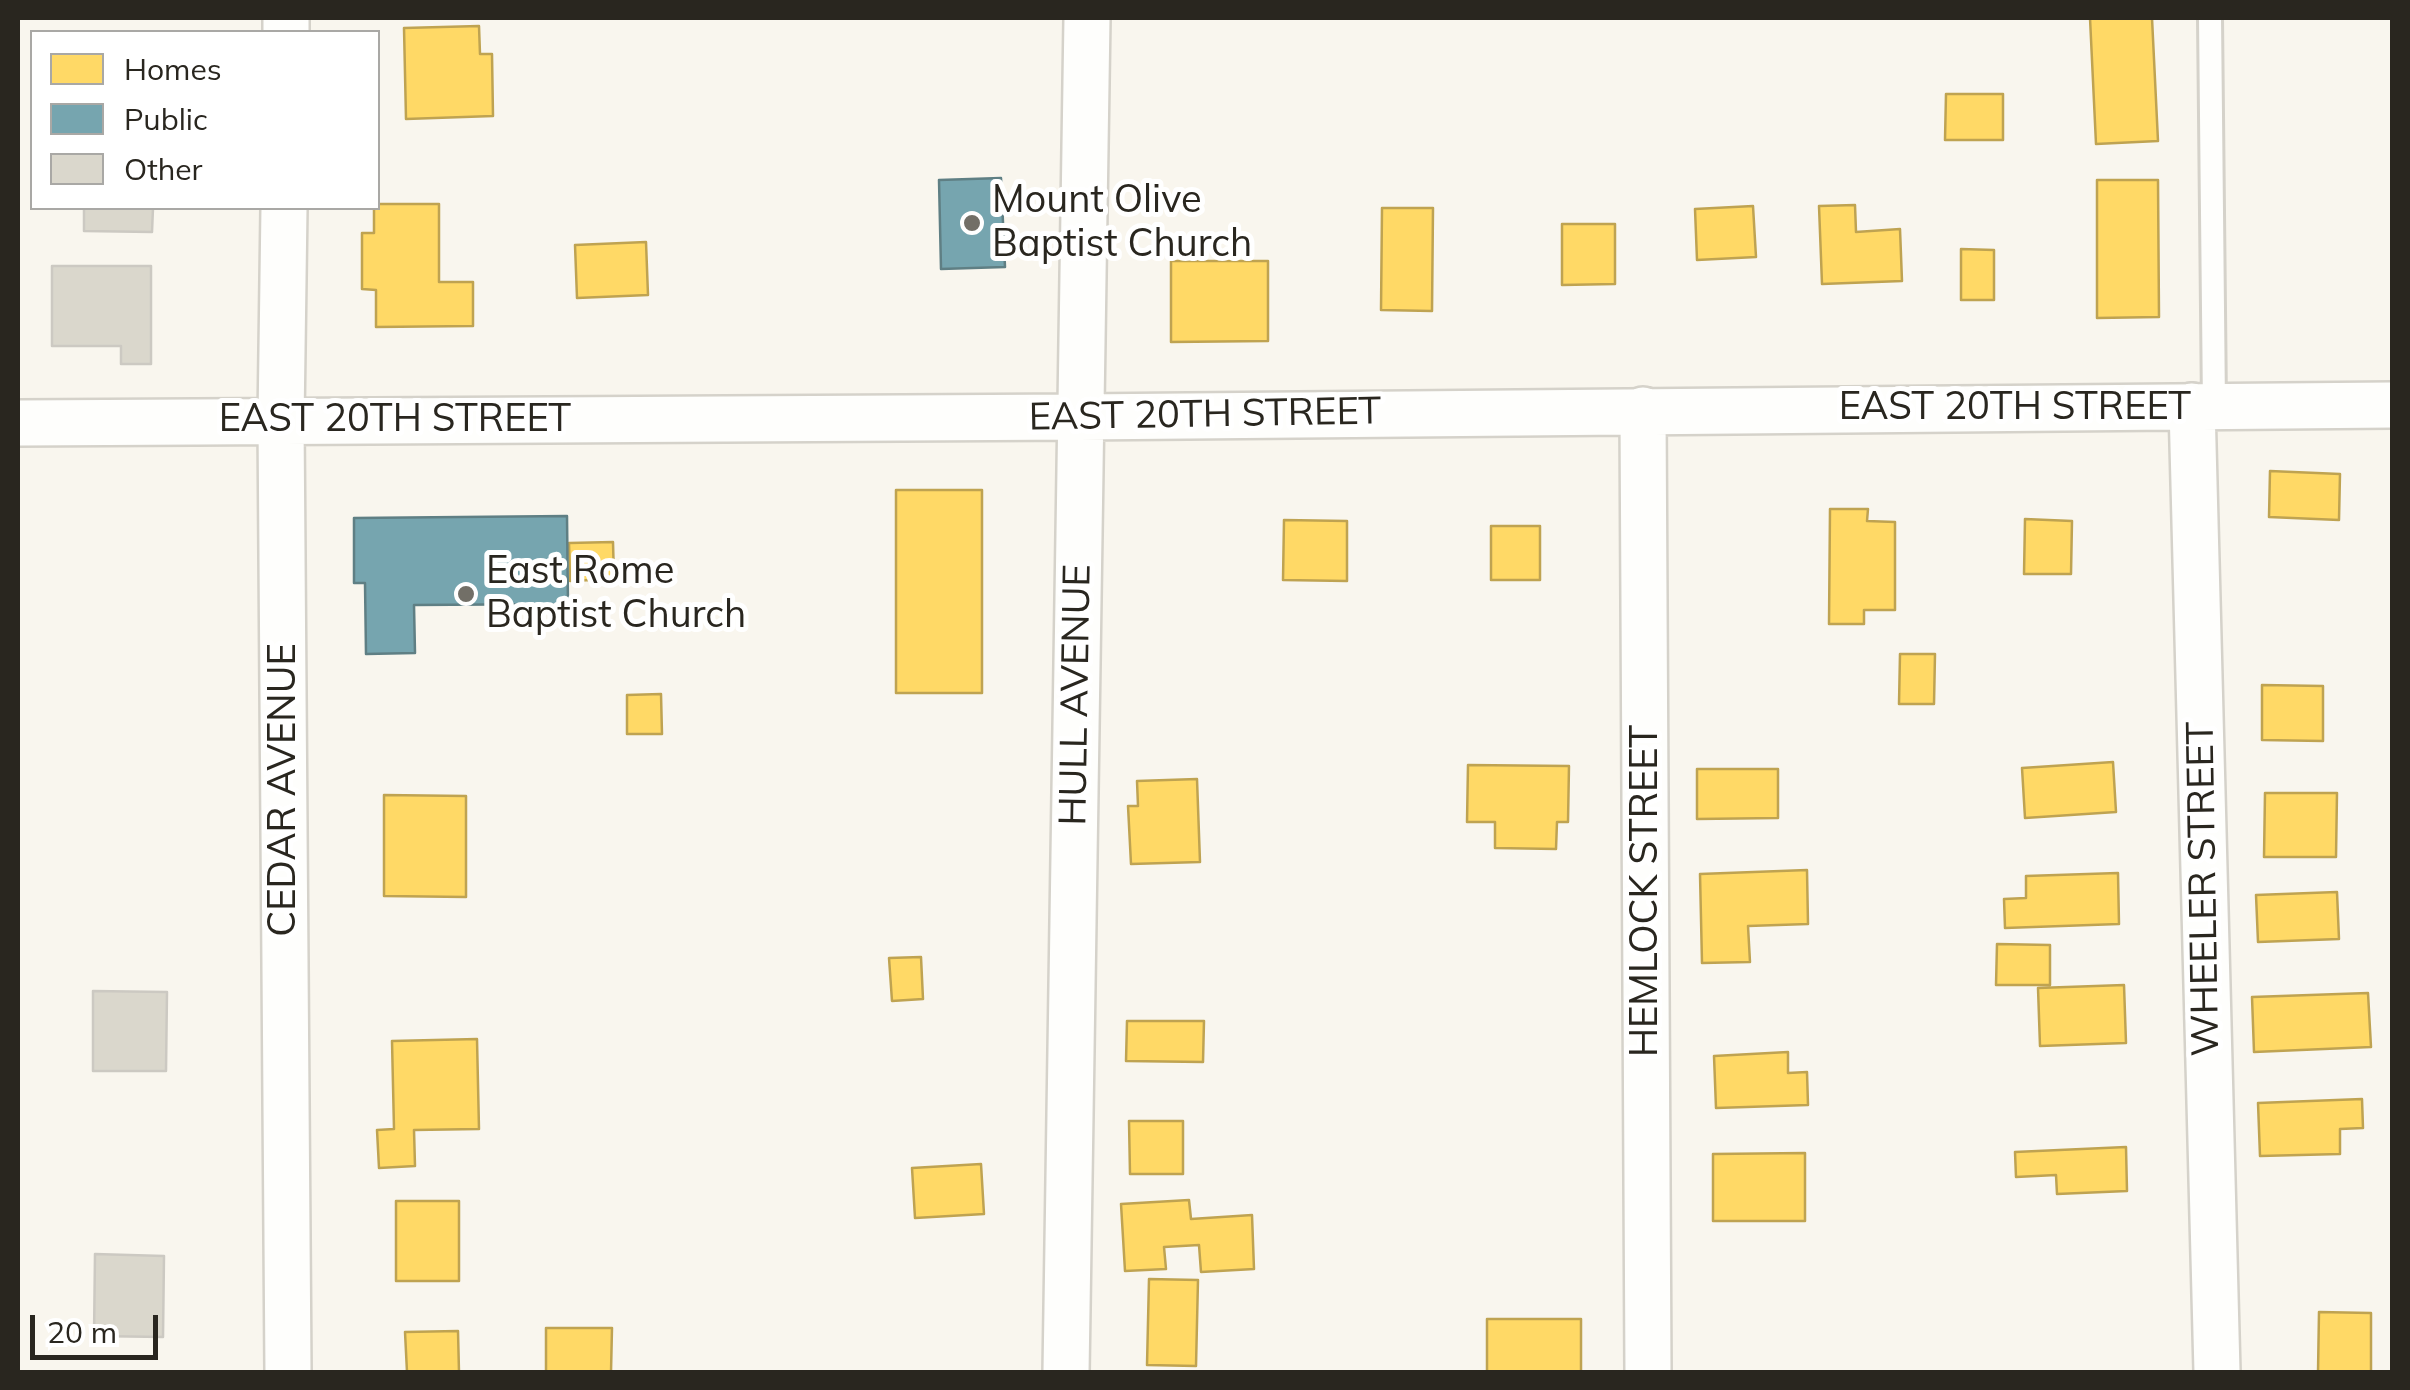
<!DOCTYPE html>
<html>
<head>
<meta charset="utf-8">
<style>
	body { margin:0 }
	#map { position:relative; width:2410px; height:1390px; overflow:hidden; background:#f9f6ee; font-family:Mulish,sans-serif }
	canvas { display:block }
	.frame { position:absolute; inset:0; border:20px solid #29261f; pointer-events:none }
	.legend { position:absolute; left:30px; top:30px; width:350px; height:180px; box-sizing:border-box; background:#fff; border:2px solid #a9a8a5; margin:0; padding:12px 18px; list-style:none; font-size:30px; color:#29261f }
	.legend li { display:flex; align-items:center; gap:20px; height:50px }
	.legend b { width:50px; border:2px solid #a9a8a5 }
	.scale { position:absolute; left:30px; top:1315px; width:128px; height:45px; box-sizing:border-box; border:5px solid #29261f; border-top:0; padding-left:12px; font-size:30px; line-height:35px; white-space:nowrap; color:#29261f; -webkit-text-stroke:8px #fff; paint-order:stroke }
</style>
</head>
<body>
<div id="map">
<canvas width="2410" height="1390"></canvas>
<div class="frame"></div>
<ul class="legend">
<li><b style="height:28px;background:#ffd966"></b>Homes</li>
<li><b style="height:28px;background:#76a5af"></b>Public</li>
<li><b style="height:28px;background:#dad7cc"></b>Other</li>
</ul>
<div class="scale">20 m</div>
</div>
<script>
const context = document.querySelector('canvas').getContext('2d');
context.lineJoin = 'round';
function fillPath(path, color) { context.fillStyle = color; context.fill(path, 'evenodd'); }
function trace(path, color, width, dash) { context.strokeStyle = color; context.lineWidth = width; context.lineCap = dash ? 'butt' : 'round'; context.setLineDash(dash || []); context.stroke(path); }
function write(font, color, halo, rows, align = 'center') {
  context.font = font + ' Mulish,sans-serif'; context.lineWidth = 10; context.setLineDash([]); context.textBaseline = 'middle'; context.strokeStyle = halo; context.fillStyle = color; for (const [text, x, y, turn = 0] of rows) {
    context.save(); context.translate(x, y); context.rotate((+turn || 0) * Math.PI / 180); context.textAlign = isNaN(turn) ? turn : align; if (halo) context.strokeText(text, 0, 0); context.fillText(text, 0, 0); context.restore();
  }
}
const homes = new Path2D(`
	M 2090,18 L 2152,18 L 2158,141 L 2096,144 Z
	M 479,26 L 480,54 L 492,54 L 493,116 L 406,119 L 404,28 Z
	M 1946,94 L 2003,94 L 2003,140 L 1945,140 Z
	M 2097,180 L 2158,180 L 2159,317 L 2097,318 Z
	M 378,204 L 439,204 L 439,282 L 473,282 L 473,326 L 376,327 L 376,290 L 362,289 L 362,233 L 374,233 L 374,208 L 378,208 Z
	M 1855,205 L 1856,232 L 1900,229 L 1902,281 L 1822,284 L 1819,206 Z
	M 1753,206 L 1756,257 L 1697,260 L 1695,209 Z
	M 1382,208 L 1433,208 L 1432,311 L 1381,310 Z
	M 1562,224 L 1615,224 L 1615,284 L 1562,285 Z
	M 646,242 L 648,295 L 577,298 L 575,245 Z
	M 1961,249 L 1994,250 L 1994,300 L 1961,300 Z
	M 1171,261 L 1268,261 L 1268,341 L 1171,342 Z
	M 2270,471 L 2340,474 L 2339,520 L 2269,517 Z
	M 896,490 L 982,490 L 982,693 L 896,693 Z
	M 1830,509 L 1868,509 L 1867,521 L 1895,522 L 1895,610 L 1864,610 L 1864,624 L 1829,624 Z
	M 2025,519 L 2072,521 L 2071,574 L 2024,574 Z
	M 1284,520 L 1347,521 L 1347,581 L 1283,580 Z
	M 1491,526 L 1540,526 L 1540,580 L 1491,580 Z
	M 613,542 L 614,579 L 570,581 L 569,543 Z
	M 1900,654 L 1935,654 L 1934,704 L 1899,704 Z
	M 2262,685 L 2323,686 L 2323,741 L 2262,740 Z
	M 661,694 L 662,734 L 627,734 L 627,695 Z
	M 2113,762 L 2116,812 L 2025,818 L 2022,768 Z
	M 1468,765 L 1569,766 L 1568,822 L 1557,822 L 1556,849 L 1495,848 L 1495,822 L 1467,822 Z
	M 1697,769 L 1778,769 L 1778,818 L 1697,819 Z
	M 1197,779 L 1200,862 L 1131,864 L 1128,806 L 1138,806 L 1137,781 Z
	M 2265,793 L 2337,793 L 2336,857 L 2264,857 Z
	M 384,795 L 466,796 L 466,897 L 384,896 Z
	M 1807,870 L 1808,924 L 1748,926 L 1750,962 L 1702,963 L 1700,874 Z
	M 2118,873 L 2119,924 L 2005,928 L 2004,899 L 2026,898 L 2026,876 Z
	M 2337,892 L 2339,939 L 2258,942 L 2256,895 Z
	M 1997,944 L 2050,945 L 2050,985 L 1996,985 Z
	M 921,957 L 923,999 L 892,1001 L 889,958 Z
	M 2124,985 L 2126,1043 L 2040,1046 L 2038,988 Z
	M 2368,993 L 2371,1047 L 2254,1052 L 2252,997 Z
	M 1127,1021 L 1204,1021 L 1203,1062 L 1126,1061 Z
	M 477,1039 L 479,1129 L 414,1130 L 415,1166 L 379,1168 L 377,1130 L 394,1129 L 392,1041 Z
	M 1788,1052 L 1788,1073 L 1807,1072 L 1808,1105 L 1716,1108 L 1714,1056 Z
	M 2362,1099 L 2363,1128 L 2340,1129 L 2340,1154 L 2260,1156 L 2258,1103 Z
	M 1129,1121 L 1183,1121 L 1183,1174 L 1130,1174 Z
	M 2126,1147 L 2127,1191 L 2057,1194 L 2056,1175 L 2016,1177 L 2015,1152 Z
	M 1805,1153 L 1805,1221 L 1713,1221 L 1713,1154 Z
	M 981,1164 L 984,1214 L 915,1218 L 912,1168 Z
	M 1189,1200 L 1191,1219 L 1252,1215 L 1254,1269 L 1201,1272 L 1199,1245 L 1164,1247 L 1166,1269 L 1125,1271 L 1121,1204 Z
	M 396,1201 L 459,1201 L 459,1281 L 396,1281 Z
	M 1149,1279 L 1198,1280 L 1196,1366 L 1147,1365 Z
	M 2319,1312 L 2371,1313 L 2371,1372 L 2318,1372 Z
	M 1487,1319 L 1581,1319 L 1581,1372 L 1487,1372 Z
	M 546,1328 L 612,1328 L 611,1372 L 546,1372 Z
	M 458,1331 L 459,1372 L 407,1372 L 405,1332 Z`);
fillPath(homes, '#ffd966');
trace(homes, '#bfa351', 2.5);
const public = new Path2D(`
	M 1001,178 L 1005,267 L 941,269 L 939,180 Z
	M 567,516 L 568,604 L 414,605 L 415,653 L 366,654 L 365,583 L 354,583 L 354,518 Z`);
fillPath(public, '#76a5af');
trace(public, '#5f7f84', 2.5);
const building = new Path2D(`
	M 84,208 L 153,208 L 152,232 L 84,231 Z
	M 52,266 L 151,266 L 151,364 L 121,364 L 121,346 L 52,346 Z
	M 93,991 L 167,992 L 166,1071 L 93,1071 Z
	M 95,1254 L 164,1256 L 163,1337 L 94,1336 Z`);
fillPath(building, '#dad7cc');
trace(building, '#ccc9c2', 2.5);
const service = new Path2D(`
	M 2210,18 L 2214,406`);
const minor = new Path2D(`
	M 286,32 L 286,18
	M 284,208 L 281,420 L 288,1372
	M 2192,406 L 2217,1372
	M 1643,410 L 1648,1372
	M 18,423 L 1079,417 L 2392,405
	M 1066,1372 L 1087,18`);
trace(service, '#d5d2ca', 28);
trace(minor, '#d5d2ca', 50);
trace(service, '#fefefc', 22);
trace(minor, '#fefefc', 45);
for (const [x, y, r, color] of [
	[972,223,10,"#726f67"],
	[466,594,10,"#726f67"]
]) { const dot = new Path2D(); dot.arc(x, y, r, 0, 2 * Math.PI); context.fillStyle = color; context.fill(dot); trace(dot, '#fff', 4); }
write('38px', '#29261f', '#fff', [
	["Mount Olive",992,201],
	["Baptist Church",992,245],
	["East Rome",486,572],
	["Baptist Church",486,616]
], 'left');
write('38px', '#29261f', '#fff', [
	["EAST 20TH STREET",2015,408],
	["EAST 20TH STREET",1205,415,-1],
	["EAST 20TH STREET",395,420],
	["HULL AVENUE",1076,695,-89],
	["CEDAR AVENUE",284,790,-90],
	["WHEELER STREET",2204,889,-91],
	["HEMLOCK STREET",1646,891,-90]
]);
</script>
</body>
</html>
